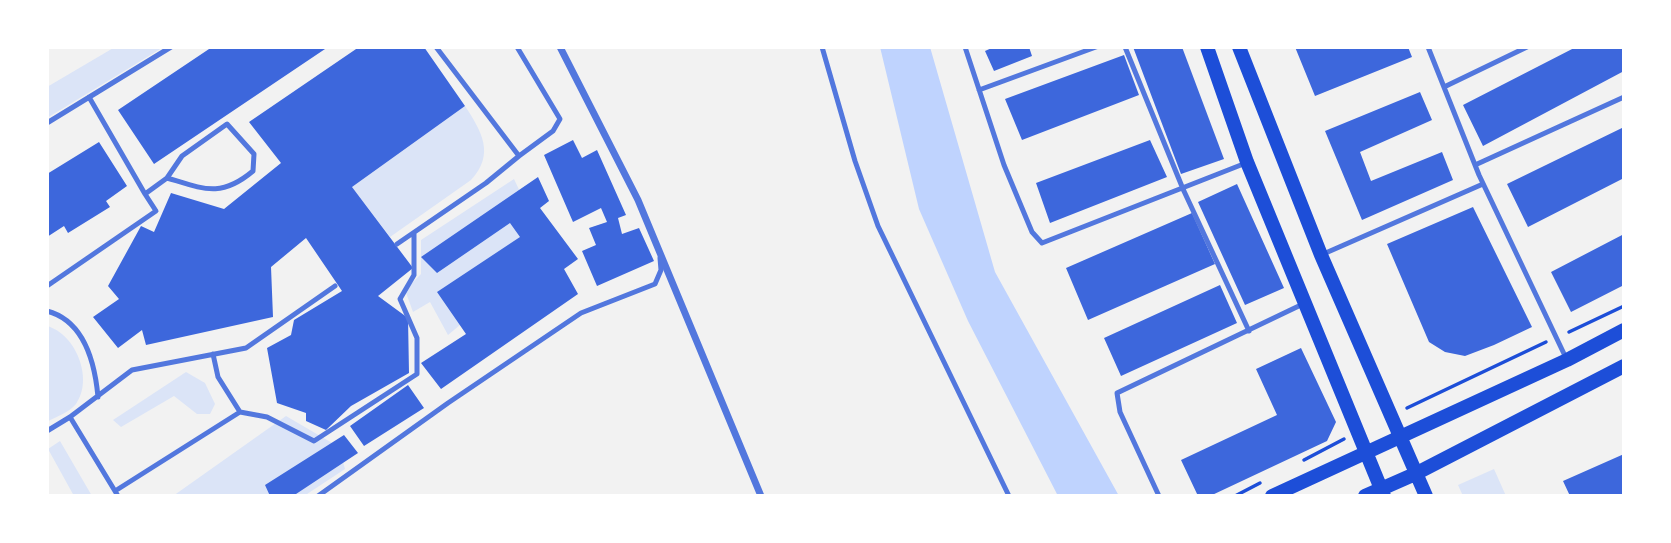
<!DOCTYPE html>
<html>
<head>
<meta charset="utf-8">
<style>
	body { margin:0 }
	#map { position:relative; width:1671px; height:543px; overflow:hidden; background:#f2f2f2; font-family:"DM Sans",sans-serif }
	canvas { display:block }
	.frame { position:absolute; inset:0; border:49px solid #fff; pointer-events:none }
</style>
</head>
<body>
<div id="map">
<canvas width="1671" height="543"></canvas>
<div class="frame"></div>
</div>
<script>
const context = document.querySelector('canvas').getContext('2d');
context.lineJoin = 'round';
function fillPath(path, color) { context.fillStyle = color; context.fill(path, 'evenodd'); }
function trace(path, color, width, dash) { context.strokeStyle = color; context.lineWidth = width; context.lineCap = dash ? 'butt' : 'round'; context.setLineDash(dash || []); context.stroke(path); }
fillPath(new Path2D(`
	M 115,47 L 162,48 L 47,118 L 47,87 Z
	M 465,106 C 482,132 495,154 471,180 L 390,237 L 352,187 Z
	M 514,179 L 540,234 L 466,320 L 448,335 L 430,302 L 413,312 L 405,290 L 421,274 L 421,240 Z
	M 47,326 C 76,334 94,379 76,404 C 70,412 55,417 47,422 Z
	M 186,372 L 205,383 L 215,404 L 210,414 L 197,414 L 174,396 L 121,427 L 113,420 Z
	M 286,416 L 339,447 L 345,469 L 304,496 L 173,496 Z
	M 60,441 L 92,496 L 74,496 L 48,449 Z
	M 1494,469 L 1506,496 L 1463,496 L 1458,485 Z`), '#dbe4f7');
fillPath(new Path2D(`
	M 880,47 L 930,47 L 995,272 L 1119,496 L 1058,496 L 968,321 L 919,209 Z`), '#bfd3fe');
fillPath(new Path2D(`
	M 212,47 L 328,47 L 154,164 L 118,110 Z
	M 359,47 L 424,47 L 465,106 L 352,187 L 413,268 L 378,296 L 408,318 L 409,373 L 351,406 L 326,430 L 306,421 L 306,413 L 277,403 L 267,348 L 291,335 L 294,320 L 342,291 L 306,238 L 271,267 L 273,317 L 146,345 L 142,330 L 118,348 L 93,317 L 119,299 L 108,286 L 141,226 L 154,232 L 171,193 L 224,209 L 281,163 L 249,122 Z
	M 994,47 L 1029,47 L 1032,56 L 994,71 L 985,51 Z
	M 1133,47 L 1182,47 L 1224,159 L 1181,174 Z
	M 1295,47 L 1408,47 L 1412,57 L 1315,96 Z
	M 1576,47 L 1624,47 L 1624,71 L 1483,146 L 1463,105 Z
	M 1124,55 L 1139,95 L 1022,140 L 1005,99 Z
	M 1420,92 L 1432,120 L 1360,152 L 1371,181 L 1442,152 L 1453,180 L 1362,220 L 1325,131 Z
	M 1624,127 L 1624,178 L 1528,227 L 1507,184 Z
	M 573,140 L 582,158 L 597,150 L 626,215 L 618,218 L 622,234 L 639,228 L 654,261 L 597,286 L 582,251 L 596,245 L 589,228 L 607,222 L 601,208 L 573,222 L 544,155 Z
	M 1150,140 L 1167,177 L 1050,223 L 1036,183 Z
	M 99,142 L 127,186 L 106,201 L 110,207 L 68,233 L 64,226 L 47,237 L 47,174 Z
	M 538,177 L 549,201 L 540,208 L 578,259 L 564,269 L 578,294 L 441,389 L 421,363 L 466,334 L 437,292 L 520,237 L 510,223 L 437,273 L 421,257 Z
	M 1237,184 L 1284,288 L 1245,305 L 1198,202 Z
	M 1473,207 L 1532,327 L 1494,345 L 1465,356 L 1445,352 L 1429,342 L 1387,244 Z
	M 1192,213 L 1215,264 L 1088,320 L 1066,268 Z
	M 1624,234 L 1624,285 L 1571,312 L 1551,272 Z
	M 1220,285 L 1237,323 L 1121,376 L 1104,338 Z
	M 1301,348 L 1336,422 L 1327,441 L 1210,496 L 1198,496 L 1181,460 L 1277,415 L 1256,369 Z
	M 408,385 L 424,408 L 364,446 L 350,426 Z
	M 344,435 L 358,453 L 293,496 L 270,496 L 265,485 Z
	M 1624,454 L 1624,496 L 1570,496 L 1563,481 Z`), '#3d67dc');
trace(new Path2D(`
	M 1569,332 L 1624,306
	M 1407,408 L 1546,342
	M 1304,460 L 1344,439
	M 1235,496 L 1260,483`), '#1d4ed8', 3.5);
trace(new Path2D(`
	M 517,47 L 560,119 L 553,131 L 519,156
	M 822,47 L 855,161 L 878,226 L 1009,496
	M 965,47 L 1004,165 L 1032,232 L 1042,243 L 1246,163
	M 1125,47 L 1183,189 L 1249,331
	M 1428,47 L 1479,175 L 1566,358
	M 1444,87 L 1527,47
	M 979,90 L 1096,47
	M 89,97 L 145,194
	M 47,123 L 171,47
	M 1475,165 L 1624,97
	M 397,244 L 486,183 L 519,156 L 436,47
	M 1321,255 L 1483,184
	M 47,286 L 156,211 L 145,194 L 167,178 C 204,189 221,198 253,171 L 254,154 L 227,124 L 182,156 L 167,178
	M 47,311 C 85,321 95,364 98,397
	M 213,354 L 218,377 L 240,412 L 267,417 L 314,441 L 417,374 L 417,338 L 400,299 L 414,275 L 414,233
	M 70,417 L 118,496
	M 47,431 L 70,417 L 132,370 L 246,348 L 335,286
	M 115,491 L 240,412
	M 318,496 L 448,403 L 581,313 L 655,284 L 661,270 L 660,258
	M 1159,496 L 1120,412 L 1117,393 L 1303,304`), '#5277de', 5);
trace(new Path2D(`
	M 560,47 L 638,200 L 761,496`), '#5277de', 7);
trace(new Path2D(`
	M 1207,47 L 1247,162 L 1384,496
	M 1239,47 L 1321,255 L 1426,496
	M 1272,496 L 1567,360 L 1624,330
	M 1365,496 L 1415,474 L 1624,366`), '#1d4ed8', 14);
</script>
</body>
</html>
